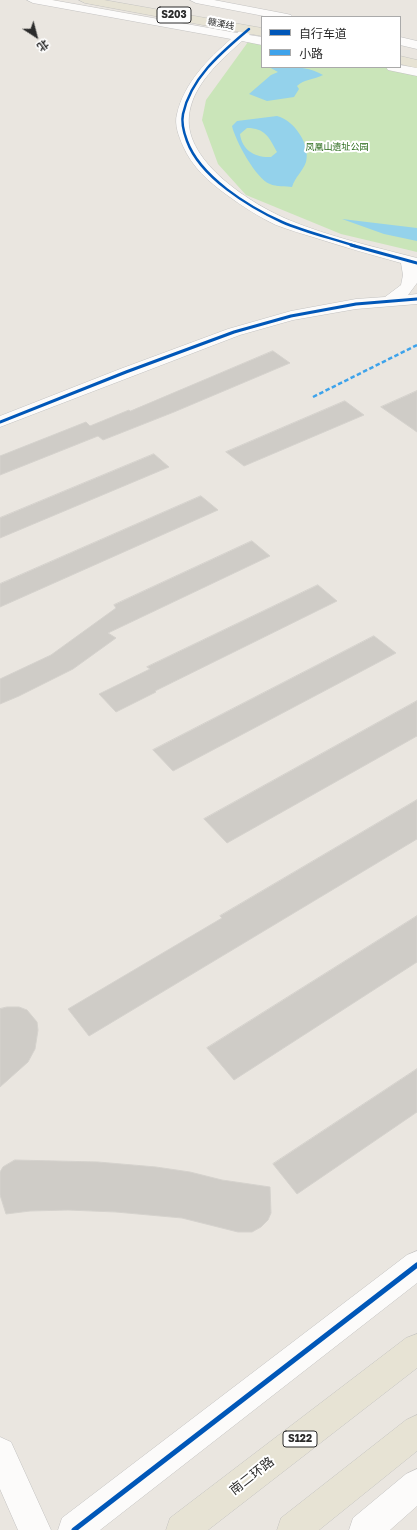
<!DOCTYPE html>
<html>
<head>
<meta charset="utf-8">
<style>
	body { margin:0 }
	#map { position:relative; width:417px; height:1530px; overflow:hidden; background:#eae6e0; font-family:"Golos Text","Noto Sans SC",sans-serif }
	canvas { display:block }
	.legend { position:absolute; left:261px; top:16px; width:140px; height:52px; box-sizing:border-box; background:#fff; border:1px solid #aaa; margin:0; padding:5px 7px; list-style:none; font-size:12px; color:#2b2b2b }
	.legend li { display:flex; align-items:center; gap:8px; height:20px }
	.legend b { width:20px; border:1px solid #aaa }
	.north { position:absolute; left:16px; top:16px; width:40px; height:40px; -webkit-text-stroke:3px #fff; paint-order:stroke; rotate:144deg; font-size:11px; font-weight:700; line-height:16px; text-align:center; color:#2b2b2b }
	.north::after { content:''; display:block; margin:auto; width:14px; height:18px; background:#2b2b2b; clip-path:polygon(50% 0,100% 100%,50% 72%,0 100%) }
</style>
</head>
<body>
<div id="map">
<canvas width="417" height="1530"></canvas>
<ul class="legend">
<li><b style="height:5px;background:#0057b8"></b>自行车道</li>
<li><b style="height:5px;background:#3ea3eb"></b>小路</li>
</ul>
<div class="north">北</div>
</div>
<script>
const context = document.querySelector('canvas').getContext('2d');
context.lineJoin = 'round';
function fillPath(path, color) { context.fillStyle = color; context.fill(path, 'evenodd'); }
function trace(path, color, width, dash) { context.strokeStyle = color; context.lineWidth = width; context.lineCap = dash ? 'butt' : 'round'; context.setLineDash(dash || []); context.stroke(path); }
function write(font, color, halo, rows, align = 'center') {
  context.font = font + ' "Golos Text","Noto Sans SC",sans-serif'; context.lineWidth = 4; context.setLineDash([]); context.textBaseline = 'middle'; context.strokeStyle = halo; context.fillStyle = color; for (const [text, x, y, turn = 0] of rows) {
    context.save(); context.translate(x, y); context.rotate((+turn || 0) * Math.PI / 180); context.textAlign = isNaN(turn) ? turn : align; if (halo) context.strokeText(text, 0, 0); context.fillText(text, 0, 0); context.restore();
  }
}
fillPath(new Path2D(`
	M 248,42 L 262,45 L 262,67 L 392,67 L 417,73 L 417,252 L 341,234 L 246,195 L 218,164 L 202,120 L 206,100 Z`), '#cae5b9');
fillPath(new Path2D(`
	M 269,67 C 286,66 308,66 323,75 C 314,80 304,79 297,86 L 299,89 L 294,97 L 267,101 L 249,94 L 271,75 L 278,72 Z
	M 277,116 C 294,120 311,145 306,162 C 303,171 295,177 292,187 C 286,186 276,187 270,184 C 256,179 235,140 232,126 L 237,121 ZM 247,128 C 265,128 269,137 277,152 L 271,157 C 255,158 242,150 240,134 Z
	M 342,219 L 417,228 L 417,241 L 384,234 Z`), '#94d2eb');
const building = new Path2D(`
	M 273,351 L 290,363 L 174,412 L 103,440 L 98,436 L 0,475 L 0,456 L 86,422 L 90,426 L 129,410 L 130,411 Z
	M 417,391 L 417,432 L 381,407 Z
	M 345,401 L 364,415 L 244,466 L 226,452 Z
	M 154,454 L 169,467 L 0,538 L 0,518 Z
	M 201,496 L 218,510 L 0,607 L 0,584 Z
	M 252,541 L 270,556 L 108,633 L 116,638 L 73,669 L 19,696 L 0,704 L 0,679 L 51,655 L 116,608 L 114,605 Z
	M 318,585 L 337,601 L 155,691 L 156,692 L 116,712 L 99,694 L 150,669 L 147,667 Z
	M 374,636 L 396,653 L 173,771 L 153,750 Z
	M 417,701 L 417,736 L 227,843 L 204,819 Z
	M 417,800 L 417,839 L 89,1036 L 68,1009 L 222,918 L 220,916 Z
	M 417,916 L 417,962 L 234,1080 L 207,1048 Z
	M 7,1007 L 19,1007 L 27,1010 L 37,1022 L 38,1030 L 35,1049 L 28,1062 L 0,1087 L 0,1009 Z
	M 417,1069 L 417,1112 L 297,1194 L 273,1164 Z
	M 15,1160 L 98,1162 L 156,1167 L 190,1172 L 222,1180 L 270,1187 L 271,1213 L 268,1220 L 261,1227 L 252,1232 L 238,1232 L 182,1218 L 116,1212 L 68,1210 L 30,1211 L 6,1214 L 0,1195 L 0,1172 L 3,1167 Z`);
fillPath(building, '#cfccc7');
trace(building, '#d5d2cd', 1);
const tertiary = new Path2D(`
	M 27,0 L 52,0 L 237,33 L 245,27 L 253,27 L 255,29 L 249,35 L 262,37 L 262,45 L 242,41 C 220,61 192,85 189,116 C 184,162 253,205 289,220 C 330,237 375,247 417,258 L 417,283 L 408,295 L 417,294 L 417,304 L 356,309 L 293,320 L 240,335 L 0,427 L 0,416 L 120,369 L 228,329 L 291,311 L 356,299 L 385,297 L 401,285 L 403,275 L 401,263 C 372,255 344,247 316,238 C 303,234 289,230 276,225 C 259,217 242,206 227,195 C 209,182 192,167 183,146 C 179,137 174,124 177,114 C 184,83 208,59 231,39 L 33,3 Z
	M 190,0 L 214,0 L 287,14 L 291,15 L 293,17 L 269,17 L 196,3 Z
	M 400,37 L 417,41 L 417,49 L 400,45 Z
	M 400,65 L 417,68 L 417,76 L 388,70 L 386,67 L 400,67 Z
	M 417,1251 L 417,1283 L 100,1530 L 58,1530 L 62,1518 L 407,1255 Z
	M 0,1437 L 11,1442 L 51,1530 L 18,1530 L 0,1489 Z
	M 417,1469 L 417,1506 L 390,1530 L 349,1530 L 353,1518 L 406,1474 Z`);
const primary = new Path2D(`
	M 79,0 L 104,0 L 262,28 L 262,36 L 85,3 Z
	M 400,56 L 417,60 L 417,68 L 400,64 Z
	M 417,1334 L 417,1368 L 208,1530 L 166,1530 L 170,1518 L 406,1338 Z
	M 417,1415 L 417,1451 L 319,1530 L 277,1530 L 281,1518 L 406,1420 Z`);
trace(tertiary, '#c3c2c1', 1);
trace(primary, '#c5c4c1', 1);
fillPath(tertiary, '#fcfbfa');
fillPath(primary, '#e7e3d4');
trace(new Path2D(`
	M 313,397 L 417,345`), '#3ea3eb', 2.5, [4.5, 2.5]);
trace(new Path2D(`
	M 249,29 C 222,52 191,77 183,114 C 181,123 184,133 187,141 C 200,177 249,207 282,222 C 305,232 331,238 355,246`), '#0057b8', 2.5);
trace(new Path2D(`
	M 351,245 L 417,263
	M 0,422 L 126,372 L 234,332 L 291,316 L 356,304 L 417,299`), '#0057b8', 3);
trace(new Path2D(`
	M 74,1530 L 417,1265`), '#0057b8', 5);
write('9px', '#2b2b2b', '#fff', [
	["赣溧线",221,24,11]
]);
write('9px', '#286a19', '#fff', [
	["凤凰山遗址公园",337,147]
]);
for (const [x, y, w] of [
	[174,15,34],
	[300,1439,34]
]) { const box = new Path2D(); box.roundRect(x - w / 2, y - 8, w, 16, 3); context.fillStyle = '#fff'; context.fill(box); trace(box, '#2b2b2b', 1); }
write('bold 10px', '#2b2b2b', null, [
	["S203",174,15],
	["S122",300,1439]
]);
write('13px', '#2b2b2b', '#fff', [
	["南二环路",252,1476,-38]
]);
</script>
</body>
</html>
